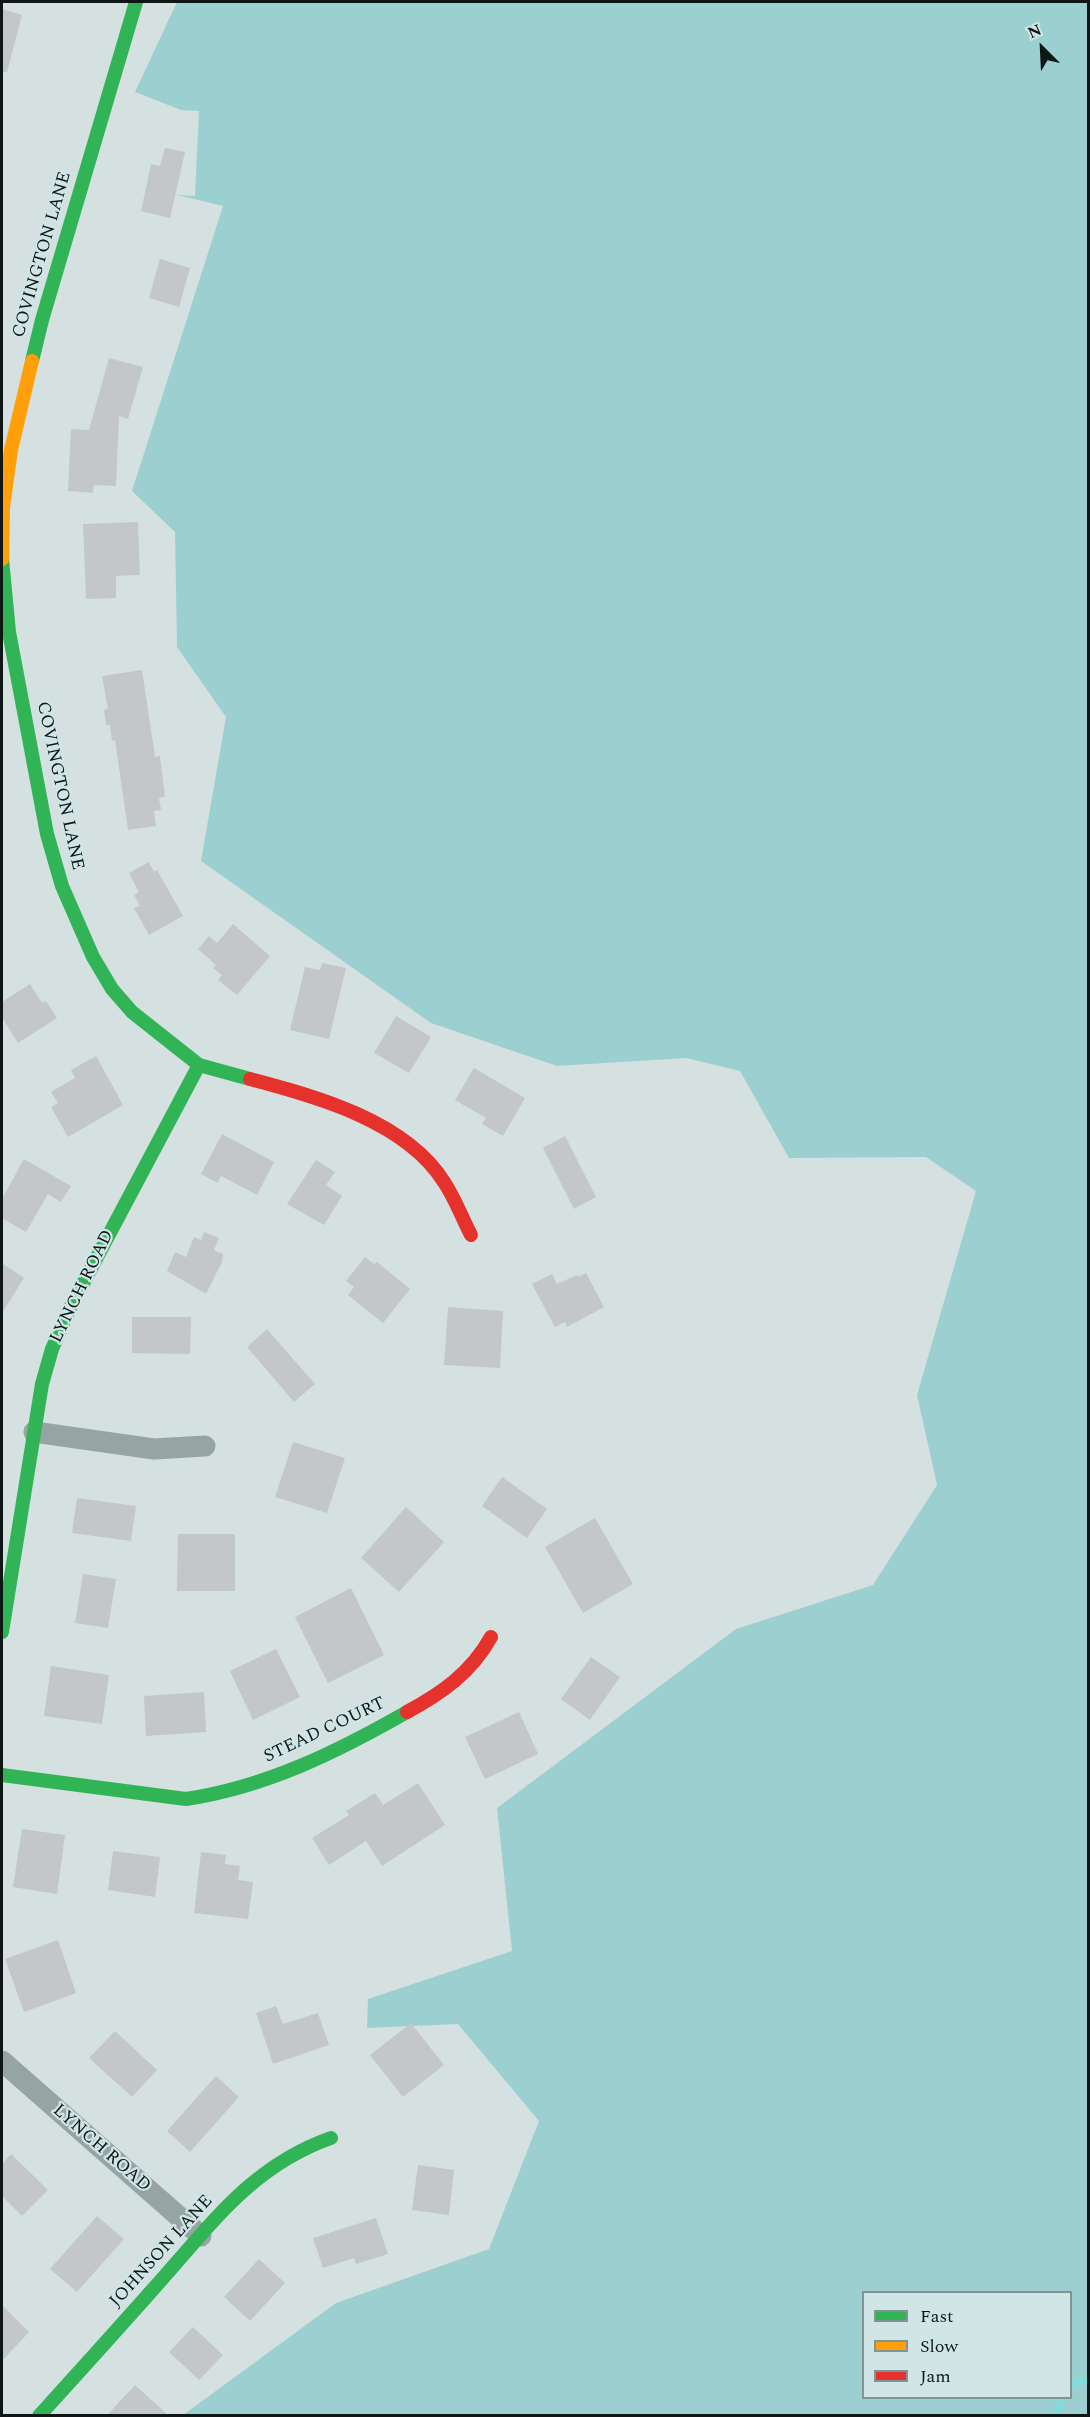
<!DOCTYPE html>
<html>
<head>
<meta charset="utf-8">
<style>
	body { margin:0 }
	#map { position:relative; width:1090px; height:2417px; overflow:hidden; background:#d5e0e0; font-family:Spectral,serif }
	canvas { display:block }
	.frame { position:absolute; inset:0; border:3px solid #0f1616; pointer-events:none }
	.legend { position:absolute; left:862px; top:2291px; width:210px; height:108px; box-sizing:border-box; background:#d0e5e5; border:2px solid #839292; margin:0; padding:8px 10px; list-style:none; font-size:18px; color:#0f1616 }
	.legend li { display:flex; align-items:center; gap:12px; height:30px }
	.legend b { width:30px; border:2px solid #839292 }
	.north { position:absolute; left:1012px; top:18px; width:60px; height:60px; -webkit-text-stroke:4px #d0e5e5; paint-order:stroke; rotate:336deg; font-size:16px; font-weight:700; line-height:24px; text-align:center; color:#0f1616 }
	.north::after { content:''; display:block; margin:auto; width:21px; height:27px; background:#0f1616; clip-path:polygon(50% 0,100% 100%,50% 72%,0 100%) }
</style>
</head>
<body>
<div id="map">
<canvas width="1090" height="2417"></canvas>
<div class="frame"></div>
<ul class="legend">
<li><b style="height:8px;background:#30b455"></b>Fast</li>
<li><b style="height:8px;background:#ff9f0a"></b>Slow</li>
<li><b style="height:8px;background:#e5322d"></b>Jam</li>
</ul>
<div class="north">N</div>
</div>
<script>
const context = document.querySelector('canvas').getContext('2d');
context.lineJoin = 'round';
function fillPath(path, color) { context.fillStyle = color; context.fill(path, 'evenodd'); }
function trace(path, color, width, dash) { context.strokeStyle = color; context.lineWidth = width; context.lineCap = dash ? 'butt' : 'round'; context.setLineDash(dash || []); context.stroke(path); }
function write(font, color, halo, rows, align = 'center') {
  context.font = font + ' Spectral,serif'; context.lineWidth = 4.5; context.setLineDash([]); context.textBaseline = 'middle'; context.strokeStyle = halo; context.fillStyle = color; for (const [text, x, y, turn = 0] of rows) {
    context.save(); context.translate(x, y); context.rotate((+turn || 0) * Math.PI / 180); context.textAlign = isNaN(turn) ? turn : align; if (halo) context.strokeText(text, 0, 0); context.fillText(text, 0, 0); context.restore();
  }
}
fillPath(new Path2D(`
	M 177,2 L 1088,2 L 1088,2415 L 183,2415 L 336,2303 L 489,2249 L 539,2121 L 458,2024 L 367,2028 L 368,1999 L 512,1951 L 497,1808 L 736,1629 L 873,1585 L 937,1485 L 917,1395 L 976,1191 L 926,1157 L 789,1158 L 740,1071 L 686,1058 L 557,1066 L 431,1023 L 201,861 L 226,717 L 177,647 L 175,532 L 132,491 L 223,206 L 177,195 L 195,196 L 199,111 L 181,110 L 135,92 ZM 864,2292 L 1070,2292 L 1070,2398 L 864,2398 Z`), '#9cd0d0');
trace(new Path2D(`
	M 1070,2385 L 1088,2379
	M 1055,2416 L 1062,2398`), '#7ededf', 6);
fillPath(new Path2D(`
	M 2,9 L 22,15 L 7,72 L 2,72 Z
	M 165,148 L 185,152 L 170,218 L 141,211 L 151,164 L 160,166 Z
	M 160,259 L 190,268 L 179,307 L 149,298 Z
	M 109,358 L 143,367 L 128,419 L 119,416 L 116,486 L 94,485 L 93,493 L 68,491 L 71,429 L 89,430 Z
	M 138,522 L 140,575 L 116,576 L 116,598 L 86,599 L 83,524 Z
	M 142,670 L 155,757 L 160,756 L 165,797 L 159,798 L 161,810 L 154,811 L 156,826 L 128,830 L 115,740 L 112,741 L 110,725 L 106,725 L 104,710 L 108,709 L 102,676 Z
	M 149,862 L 154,872 L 157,870 L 183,916 L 149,935 L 134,908 L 140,906 L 134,895 L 139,892 L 129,873 Z
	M 233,924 L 270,956 L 237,995 L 218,980 L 222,975 L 213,968 L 216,965 L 198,949 L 209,936 L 217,943 Z
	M 322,963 L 346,968 L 329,1039 L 290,1030 L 305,967 L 320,970 Z
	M 30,984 L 42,1003 L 46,1001 L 57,1018 L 18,1043 L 2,1017 L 2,1002 Z
	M 396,1016 L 431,1037 L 409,1073 L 374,1053 Z
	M 96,1056 L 123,1105 L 68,1137 L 51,1107 L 58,1103 L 51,1092 L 75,1078 L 71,1070 Z
	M 474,1068 L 525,1098 L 503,1136 L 482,1124 L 486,1118 L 455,1100 Z
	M 222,1134 L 274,1162 L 257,1195 L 221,1176 L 218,1183 L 201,1174 Z
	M 565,1136 L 596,1197 L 574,1209 L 543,1148 Z
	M 24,1159 L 71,1186 L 61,1202 L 48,1194 L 26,1232 L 2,1218 L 2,1199 Z
	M 316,1160 L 335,1172 L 326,1185 L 342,1196 L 324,1225 L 287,1204 Z
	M 204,1232 L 219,1238 L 214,1250 L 223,1254 L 222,1262 L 206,1294 L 167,1271 L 175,1252 L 186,1257 L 194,1237 L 201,1240 Z
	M 365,1257 L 374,1264 L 377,1262 L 410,1289 L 383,1323 L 348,1295 L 354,1287 L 346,1281 Z
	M 2,1263 L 24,1278 L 2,1313 Z
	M 586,1273 L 604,1307 L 567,1327 L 565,1322 L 555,1327 L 532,1284 L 552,1274 L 557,1284 L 577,1275 L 578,1277 Z
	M 448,1307 L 503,1311 L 500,1368 L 444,1365 Z
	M 132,1317 L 191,1317 L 190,1354 L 132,1353 Z
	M 267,1329 L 315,1384 L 294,1402 L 247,1347 Z
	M 293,1442 L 345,1458 L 327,1513 L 275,1497 Z
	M 502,1477 L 547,1509 L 527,1538 L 482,1506 Z
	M 77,1498 L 136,1506 L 131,1541 L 72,1533 Z
	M 406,1507 L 444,1542 L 399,1592 L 361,1558 Z
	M 595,1518 L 633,1584 L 583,1613 L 545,1547 Z
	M 178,1534 L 235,1534 L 235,1591 L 177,1591 Z
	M 83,1574 L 116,1579 L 108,1628 L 75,1623 Z
	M 351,1588 L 384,1655 L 328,1683 L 295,1617 Z
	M 276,1649 L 300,1697 L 253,1720 L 230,1671 Z
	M 591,1657 L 620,1677 L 590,1720 L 561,1699 Z
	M 51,1666 L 109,1675 L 102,1724 L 44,1716 Z
	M 204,1692 L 206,1732 L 146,1736 L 144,1696 Z
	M 519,1712 L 538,1754 L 485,1779 L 465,1737 Z
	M 418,1783 L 445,1825 L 382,1866 L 366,1841 L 329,1865 L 312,1838 L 349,1815 L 346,1811 L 375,1793 L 383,1805 Z
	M 22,1829 L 65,1835 L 57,1894 L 13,1887 Z
	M 113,1851 L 160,1857 L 155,1897 L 108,1890 Z
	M 201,1852 L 226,1855 L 225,1864 L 240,1866 L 238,1880 L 253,1882 L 248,1919 L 194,1913 Z
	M 58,1940 L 76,1993 L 24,2012 L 5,1959 Z
	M 276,2006 L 283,2024 L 318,2013 L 329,2045 L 273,2064 L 256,2013 Z
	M 411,2023 L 444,2065 L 403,2097 L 370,2055 Z
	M 115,2031 L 157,2070 L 132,2097 L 89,2058 Z
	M 216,2076 L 239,2097 L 190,2152 L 167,2131 Z
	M 11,2154 L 48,2190 L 22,2216 L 2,2196 L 2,2164 Z
	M 418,2165 L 454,2170 L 449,2215 L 412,2210 Z
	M 97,2216 L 124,2239 L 77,2292 L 50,2269 Z
	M 376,2218 L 388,2254 L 356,2264 L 354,2258 L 323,2268 L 313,2238 Z
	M 259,2259 L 285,2283 L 250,2321 L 224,2297 Z
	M 2,2305 L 29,2332 L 2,2361 Z
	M 193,2327 L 223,2355 L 199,2380 L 169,2352 Z
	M 135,2385 L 168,2415 L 107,2415 Z`), '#c4c7c9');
trace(new Path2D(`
	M 34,1432 L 154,1449 L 205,1446
	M 2,2061 L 201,2236`), '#96a4a4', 21);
trace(new Path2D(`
	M 32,361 L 42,320 L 136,2
	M 2,559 L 9,632 L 47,834 L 62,886 L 93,957 L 112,989 L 132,1012 L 199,1065 L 250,1079
	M 2,1632 L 42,1384 L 52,1349 L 70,1308 L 199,1065
	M 2,1775 L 186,1799 C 266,1787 337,1752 407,1712
	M 39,2416 C 78,2373 117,2330 155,2287 C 210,2226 251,2166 331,2138`), '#30b455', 14);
trace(new Path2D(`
	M 2,559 L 3,507 L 11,450 L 32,361`), '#ff9f0a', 14);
trace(new Path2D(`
	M 250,1079 C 315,1096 406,1121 444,1182 C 455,1198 462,1218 471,1235
	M 407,1712 C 442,1693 471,1673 491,1637`), '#e5322d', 14);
write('18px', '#0f1616', '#d0e5e5', [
	["COVINGTON LANE",43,255,-74],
	["COVINGTON LANE",59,786,78],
	["LYNCH ROAD",83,1287,-64],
	["STEAD COURT",325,1731,-25],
	["LYNCH ROAD",101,2149,41],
	["JOHNSON LANE",162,2252,-48]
]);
</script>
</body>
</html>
